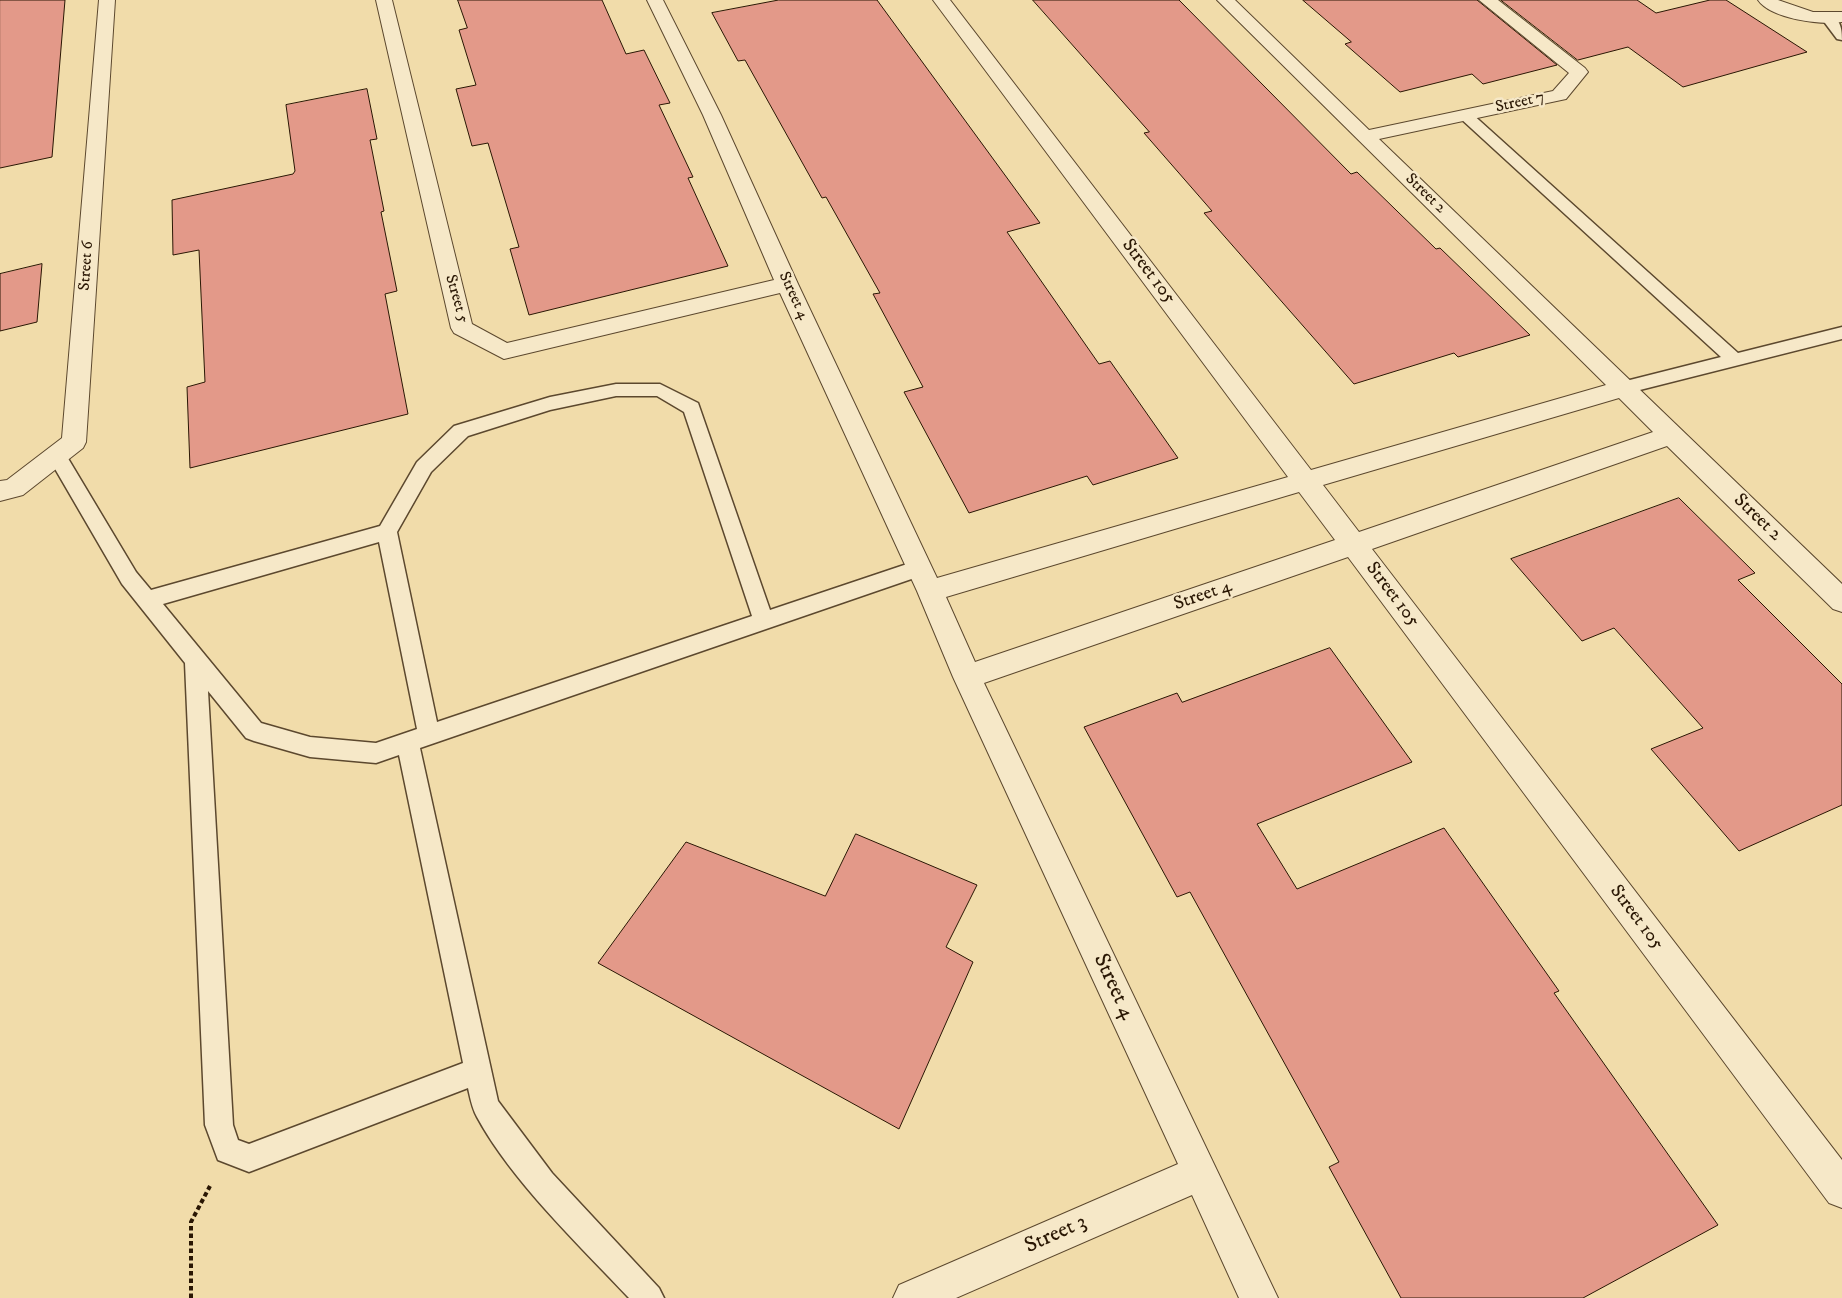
<!DOCTYPE html>
<html>
<head>
<meta charset="utf-8">
<style>
  body { margin:0 }
  canvas { display:block; background:#f1dcaa }
</style>
</head>
<body>
<canvas width="1842" height="1298"></canvas>
<script>
const c = document.querySelector('canvas').getContext('2d');
c.lineJoin = 'round';
function fillPath(path, color) { c.fillStyle = color; c.fill(path, 'evenodd'); }
function trace(path, color, width, dash) { c.strokeStyle = color; c.lineWidth = width; c.lineCap = dash ? 'butt' : 'round'; c.setLineDash(dash || []); c.stroke(path); }
function write(font, color, halo, rows, align = 'center') {
  c.font = font + ' "IM FELL DW Pica",serif'; c.lineWidth = 5; c.setLineDash([]); c.textBaseline = 'middle'; c.strokeStyle = halo; c.fillStyle = color; for (const [text, x, y, turn = 0] of rows) {
    c.save(); c.translate(x, y); c.rotate((+turn || 0) * Math.PI / 180); c.textAlign = isNaN(turn) ? turn : align; if (halo) c.strokeText(text, 0, 0); c.fillText(text, 0, 0); c.restore();
  }
}
const building = new Path2D(`
  M0,0H65L52,157L0,168Z
  M458,0H602L626,54L644,50L670,103L659,105L693,177L688,178L728,266L529,315L510,249L519,247L488,143L472,146L456,89L476,85L459,30L467,28Z
  M779,0H877L1040,223L1007,232L1099,364L1110,361L1178,458L1093,485L1087,476L969,513L904,392L923,387L873,294L880,293L826,197L822,198L745,60L738,61L712,13Z
  M1033,0H1179L1351,174L1357,172L1436,249L1440,248L1530,335L1458,357L1454,353L1354,384L1204,213L1212,211L1144,133L1149,132Z
  M1303,0H1477L1557,65L1483,84L1472,74L1400,92L1345,44L1351,42Z
  M1501,0H1637L1656,13L1710,0H1726L1807,52L1683,87L1628,47L1578,60Z
  M367,89L377,139L370,140L384,211L381,212L397,291L385,294L408,414L190,468L187,387L205,382L199,250L173,255L172,200L293,174L295,171L286,105Z
  M42,264L37,322L0,331V274Z
  M1679,498L1755,573L1738,580L1842,684V805L1739,851L1651,749L1703,728L1614,628L1582,641L1511,559Z
  M1330,648L1412,762L1257,824L1297,889L1444,828L1559,991L1554,993L1718,1225L1583,1298H1401L1329,1167L1339,1162L1190,892L1177,897L1084,727L1177,693L1182,702Z
  M856,834L977,885L946,947L973,962L899,1129L598,963L686,842L825,896Z`);
fillPath(building, '#e39989');
trace(building, '#2a1704', 1);
const lane = new Path2D(`
  M1829,15C1841,18 1842,30 1842,40L1837,39L1822,19Z
  M1465,111L1470,112L1738,353L1842,327V339L1624,394L1618,393L1615,388L1618,383L1721,357L1460,118L1458,115Z
  M616,384H660L698,403L770,610L919,560L926,562L929,568L926,574L420,748L498,1101L552,1173L659,1288L664,1298H629C579,1245 511,1180 477,1117C472,1108 470,1097 468,1088L249,1172L218,1160L205,1125L185,663L122,584L47,455L49,450L56,448L63,450L136,572L151,590L380,526L417,462L454,426L550,397ZM616,396H657L684,412L752,616L437,722L397,532L431,472L468,436L550,410ZM379,542L417,729L376,743L310,737L261,723L163,604ZM208,691L246,738L254,741L310,757L376,763L399,755L463,1063L249,1144L238,1140L233,1125Z`);
const street = new Path2D(`
  M99,0H115L86,442L83,448L23,495L0,501V481L7,480L62,438Z
  M376,0H392L472,324L507,343L774,280L703,115L647,0H663L721,115L798,284L937,578L1288,477L933,0H950L1311,470L1606,385L1217,0H1235L1369,130L1553,91L1569,73L1479,0H1498L1585,68L1588,72L1566,99L1379,139L1842,584V612L1833,609L1667,446L1372,549L1842,1160V1208L1829,1203L1348,557L984,683L1278,1298H1239L1192,1195L956,1298H893L899,1285L1178,1164L953,677L917,591L780,293L504,359L454,333L451,328ZM1619,398L1653,432L1359,532L1323,485ZM1299,492L1335,540L975,662L946,597Z
  M1758,0H1778L1813,12H1842V22C1820,25 1771,19 1758,0Z`);
trace(lane, '#5c482e', 3);
trace(street, '#5c482e', 2);
trace(new Path2D(`
  M191,1298V1222L210,1186`), '#2a1704', 4, [4.5, 3]);
fillPath(lane, '#f6e8c8');
fillPath(street, '#f6e8c8');
write('16px', '#2a1704', '#f6e8c8', [
  ["Street 7",1520,103,-12],
  ["Street 2",1425,194,44],
  ["Street 6",87,266,-86],
  ["Street 4",793,296,65],
  ["Street 5",456,299,74]
]);
write('19px', '#2a1704', '#f6e8c8', [
  ["Street 105",1148,272,53],
  ["Street 2",1757,518,44],
  ["Street 105",1392,595,53],
  ["Street 4",1203,596,-19],
  ["Street 105",1636,918,53]
]);
write('22px', '#2a1704', '#f6e8c8', [
  ["Street 4",1113,987,65],
  ["Street 3",1056,1235,-24]
]);
</script>
</body>
</html>
